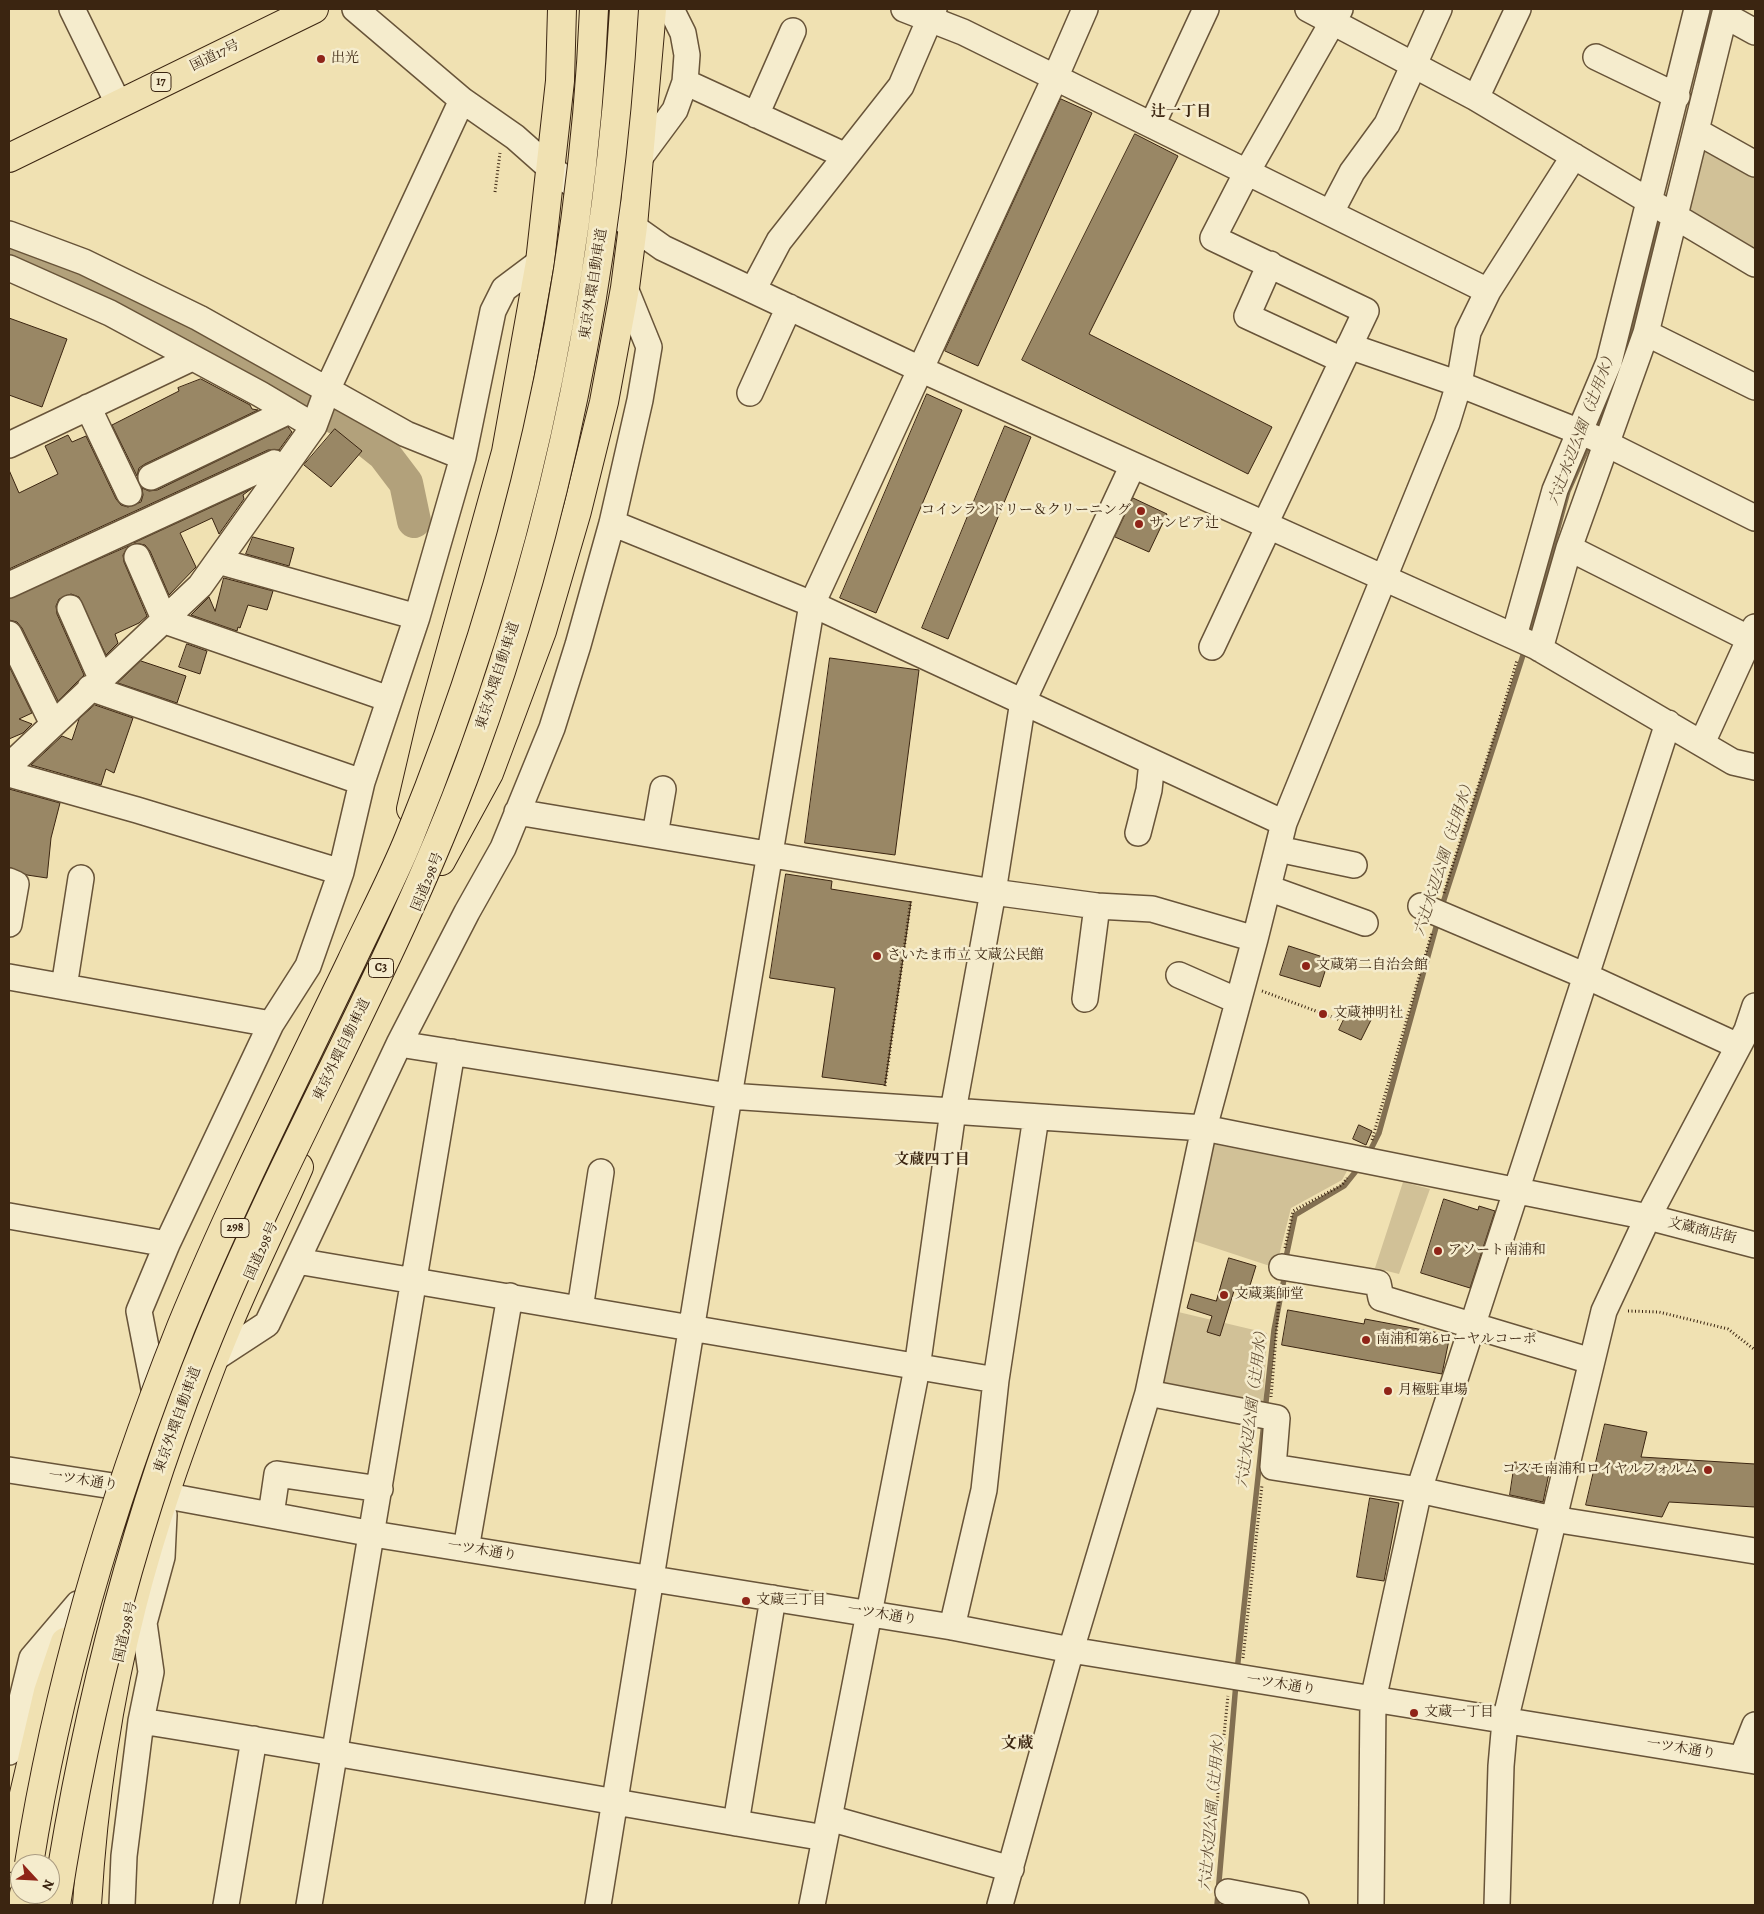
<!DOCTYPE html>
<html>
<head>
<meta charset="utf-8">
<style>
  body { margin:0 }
  #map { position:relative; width:1764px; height:1914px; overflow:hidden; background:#f0e1b2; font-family:Alegreya,serif }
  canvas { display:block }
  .frame { position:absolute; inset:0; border:10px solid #3b2511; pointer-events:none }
  .north { position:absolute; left:10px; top:1854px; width:50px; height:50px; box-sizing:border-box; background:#f5eccd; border:1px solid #ab9c82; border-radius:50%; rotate:115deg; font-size:14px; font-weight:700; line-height:20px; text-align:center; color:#3b2511 }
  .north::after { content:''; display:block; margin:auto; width:18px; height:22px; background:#8f2418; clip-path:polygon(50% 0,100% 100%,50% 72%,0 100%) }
</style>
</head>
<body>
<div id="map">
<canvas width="1764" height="1914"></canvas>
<div class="frame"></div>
<div class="north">N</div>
</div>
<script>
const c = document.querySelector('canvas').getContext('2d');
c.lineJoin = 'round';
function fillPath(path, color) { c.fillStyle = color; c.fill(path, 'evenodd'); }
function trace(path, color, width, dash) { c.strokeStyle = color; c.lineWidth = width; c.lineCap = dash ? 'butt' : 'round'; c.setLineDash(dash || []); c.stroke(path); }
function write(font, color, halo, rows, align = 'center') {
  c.font = font + ' Alegreya,"Noto Serif JP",serif'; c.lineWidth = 5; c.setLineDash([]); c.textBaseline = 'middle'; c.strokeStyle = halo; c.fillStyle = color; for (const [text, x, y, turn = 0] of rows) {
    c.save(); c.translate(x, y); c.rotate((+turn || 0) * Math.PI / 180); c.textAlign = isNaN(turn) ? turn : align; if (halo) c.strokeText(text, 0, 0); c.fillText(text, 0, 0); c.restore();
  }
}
fillPath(new Path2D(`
  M1701,144L1755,173V255L1685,211Z
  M1208,1143L1347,1171L1342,1180L1291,1208L1276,1268L1188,1239Z
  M1403,1182L1430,1189L1399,1274L1375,1268Z
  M1174,1311L1267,1333L1263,1415L1159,1389Z`), '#d1c197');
trace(new Path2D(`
  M1700,61L1711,9
  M1625,357L1662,216
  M1595,431L1614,387
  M1528,637L1568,491L1590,442
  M1441,909L1525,649
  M1368,1155L1379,1133L1438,920
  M1285,1262L1295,1215L1344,1186L1360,1166
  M1265,1411L1274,1330L1285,1274
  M1237,1671L1264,1422
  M1217,1905L1236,1683`), '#826f51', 5.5);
trace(new Path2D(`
  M9,255L191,334L344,422L384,454L406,483L414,521`), '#b2a17b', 34);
const building = new Path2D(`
  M1061,99L1092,113L978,366L945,351Z
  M1135,134L1178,156L1089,334L1272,427L1248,474L1022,360Z
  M9,318L67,339L42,407L9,395Z
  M201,379L250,405L252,409L258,410L145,464L139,468L137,476L112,425L179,391L178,388Z
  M927,394L962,410L876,613L840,598Z
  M1005,426L1031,437L948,639L922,628Z
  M288,427L292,432L279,450H268L9,569V470L19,493L58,474L45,446L68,435L72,442L86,436L116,499L121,505L128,507L141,502L143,495L142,488L149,491L157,490Z
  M335,429L362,451L331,487L304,465Z
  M251,489L243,495L244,499L219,534L212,518L180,533L196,567L169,595L150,551L145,545L134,543Z
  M1133,498L1167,514L1149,552L1115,537Z
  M253,537L294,548L289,566L246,554Z
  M129,546L123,555L124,562L147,616L139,623L115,634L118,643L106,655L79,597L71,594L59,599L56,606L57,614L84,675L58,701L22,628L17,622L9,620V599Z
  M224,578L273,591L267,610L248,605L240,628L238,627L237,631L191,615L209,597L215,611Z
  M187,644L207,651L200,674L179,667Z
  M830,658L919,670L895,855L805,843Z
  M141,661L186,676L177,703L118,683Z
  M9,666L32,713L19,719L32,724L23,733L9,739Z
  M95,705L133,718L114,773L106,769L101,785L31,765L62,736L72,740L79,719Z
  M9,789L60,803L51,838L47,878L27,875L9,867Z
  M786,874L832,881L831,889L911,902L885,1085L822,1077L835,988L770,978Z
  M1289,946L1329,959L1320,987L1280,975Z
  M1349,1009L1371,1020L1361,1040L1339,1030Z
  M1359,1125L1372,1131L1366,1145L1353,1139Z
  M1444,1199L1478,1210L1479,1206L1495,1211L1470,1288L1421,1273Z
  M1229,1258L1256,1266L1247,1295L1234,1291L1220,1336L1207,1332L1212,1316L1187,1308L1191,1294L1216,1301Z
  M1288,1310L1364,1324L1365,1319L1450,1335L1442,1374L1282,1345Z
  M1605,1424L1647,1432L1641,1457L1755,1464V1507L1669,1502L1662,1517L1586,1505Z
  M1515,1462L1550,1468L1543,1502L1510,1495Z
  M1370,1498L1399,1503L1384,1581L1357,1577Z`);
fillPath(building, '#998765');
trace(building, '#3b2511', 1);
const minor = new Path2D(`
  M72,9L118,103
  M355,9L462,100L515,137L550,168L663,248L920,369L1535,646L1733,762L1755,767
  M904,9L963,32L1488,291
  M1308,9L1476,98L1755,264
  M1726,16L1755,32
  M1596,57L1677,96
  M685,82L846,156
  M1476,98L1518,9
  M756,115L793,31
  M1152,125L1206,9
  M1696,131L1755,164
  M638,160L675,110L685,82L687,55L683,33L671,9
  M1331,212L1352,172L1387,124L1439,9
  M9,234L84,262L199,318L406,434L463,457
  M1270,264L1247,316L1342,360
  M9,268L110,313L260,394L314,426
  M753,290L779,241L901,86L934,9
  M1646,333L1755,387
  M1349,346L1459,384L1595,438L1755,518
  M750,393L789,307
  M88,407L129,493
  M9,445L192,358
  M151,477L289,411
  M612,523L812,604L1284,823
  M1265,524L1366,311L1213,238L1248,170L1340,9
  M1569,548L1750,639
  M137,557L165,621L389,699
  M218,561L417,617
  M9,585L274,463L282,470
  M70,608L101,678
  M9,634L53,724
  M1514,636L1555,490L1609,362L1697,9
  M1212,647L1269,526
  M1540,649L1569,548L1646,333L1726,9
  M90,688L362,782
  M1702,743L1755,627
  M9,766L200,586L314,426L328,388L462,100
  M9,774L137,810L341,872
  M517,812L993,892L1097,906L1152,909L1255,939
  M1138,833L1149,790L1152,762
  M655,835L663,789
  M1278,849L1354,865
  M9,881L16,884L9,924
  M1268,888L1365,923
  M1421,906L1586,976L1738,1046
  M1179,975L1238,1001
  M9,977L271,1024
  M64,987L81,878
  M1085,999L1097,906
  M399,1044L729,1096L1204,1128L1648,1217L1755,1245
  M9,1216L167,1244
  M297,1261L996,1380L1036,1117
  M1282,1267L1378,1283L1381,1298L1591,1361
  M580,1309L601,1172
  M215,1358L267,1324L399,1044L467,912L503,848L552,728L578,645L612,523L640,400L649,347L625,288
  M1148,1393L1277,1418L1273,1467L1419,1490L1553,1519L1755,1551
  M156,1399L139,1311L167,1244L271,1024L308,966L341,872L362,782L417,617L463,457L493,311L504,289L540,262
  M9,1470L119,1487L373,1534L952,1627L1071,1650L1755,1761
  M271,1515L277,1474L380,1489
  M466,1549L510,1296
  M952,1627L984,1490L996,1380
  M141,1721C369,1757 597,1800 825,1838
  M9,1752L32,1658L78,1604
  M1742,1758L1755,1725
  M829,1818L1011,1869
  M736,1823L773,1598
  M1228,1892L1296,1905
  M122,1905L124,1856L141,1721L151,1672L144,1623L162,1557L164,1515
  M226,1905L254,1739
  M309,1905L452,1052
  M598,1905L729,1096L812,604L1055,78L1085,9
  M812,1905L917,1368L953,1111L993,892L1023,701L1133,465
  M1000,1905L1071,1650L1148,1393L1204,1128L1255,939L1284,823L1447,423L1459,384L1468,332L1488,291L1574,156
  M1371,1905L1373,1700L1419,1490L1668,723
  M1497,1905L1501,1766L1505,1721L1604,1311L1648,1217L1747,1030L1755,1006`);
const highway = new Path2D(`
  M9,158L314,9
  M411,809L433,715L506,452L540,262L560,81L562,9
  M441,861L489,773L542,631L577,511L604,402L625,288L633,226L652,9
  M9,1858L48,1692L65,1642
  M22,1905L24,1894
  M87,1905C93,1805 107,1704 132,1606C153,1522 183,1440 214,1359C239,1294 271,1231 299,1167`);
trace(minor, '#685439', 28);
trace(highway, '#3b2511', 30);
trace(new Path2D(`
  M495,192L500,153
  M1444,893C1468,815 1495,738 1517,660
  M1262,991L1340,1020
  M885,1086L911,899
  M1372,1140L1432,932
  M1285,1248L1293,1211L1342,1185L1347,1178
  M1628,1311L1659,1312L1728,1329L1755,1350
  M1271,1397L1280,1289
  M1243,1658L1262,1485
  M1209,1881L1228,1696`), '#3b2511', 3, [1, 2.5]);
trace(minor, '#f5eccd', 25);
trace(highway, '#f0e1b2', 28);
const highwayBridge = new Path2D(`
  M29,1864C58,1680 112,1500 181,1327C232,1203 293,1083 351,962C370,921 392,880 409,838C516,576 582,292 594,9
  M56,1905C86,1710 134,1518 209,1336C289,1141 397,959 470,761C559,519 609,266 624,9`);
trace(highwayBridge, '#3b2511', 30, []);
trace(highwayBridge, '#f0e1b2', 28);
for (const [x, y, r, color] of [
  [321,59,5,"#8f2418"],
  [1141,511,5,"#8f2418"],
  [1139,524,5,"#8f2418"],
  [877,956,5,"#8f2418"],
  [1306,966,5,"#8f2418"],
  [1323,1014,5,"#8f2418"],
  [1438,1251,5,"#8f2418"],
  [1224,1295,5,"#8f2418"],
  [1366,1340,5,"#8f2418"],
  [1388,1391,5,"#8f2418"],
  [1708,1470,5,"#8f2418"],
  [746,1601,5,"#8f2418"],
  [1414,1713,5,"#8f2418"]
]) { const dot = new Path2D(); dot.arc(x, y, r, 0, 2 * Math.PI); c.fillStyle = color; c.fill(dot); trace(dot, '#f5eccd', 2); }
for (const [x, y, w] of [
  [161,82,20],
  [381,968,25],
  [235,1228,28]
]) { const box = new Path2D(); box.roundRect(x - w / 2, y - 9.5, w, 19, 4); c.fillStyle = '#f5eccd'; c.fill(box); trace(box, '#3b2511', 1); }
write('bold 12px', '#3b2511', null, [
  ["17",161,82],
  ["C3",381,968],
  ["298",235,1228]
]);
write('14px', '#3b2511', '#f5eccd', [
  ["国道17号",215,56,-26],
  ["東京外環自動車道",594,284,-81],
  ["東京外環自動車道",498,676,-72],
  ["国道298号",428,882,-68],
  ["東京外環自動車道",342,1050,-64],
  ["文蔵商店街",1702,1231,14],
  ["国道298号",262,1251,-66],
  ["東京外環自動車道",178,1420,-70],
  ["一ツ木通り",83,1481,9],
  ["一ツ木通り",482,1551,9],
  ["一ツ木通り",882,1615,9],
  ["国道298号",126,1632,-77],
  ["一ツ木通り",1281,1685,9],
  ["一ツ木通り",1681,1749,9]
]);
write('14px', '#3b2511', '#f5eccd', [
  ["出光",331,59],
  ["コインランドリー＆クリーニング",1131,511,"right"],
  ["サンピア辻",1149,524],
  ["さいたま市立 文蔵公民館",887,956],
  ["文蔵第二自治会館",1316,966],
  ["文蔵神明社",1333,1014],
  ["アソート南浦和",1448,1251],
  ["文蔵薬師堂",1234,1295],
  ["南浦和第6ローヤルコーポ",1376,1340],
  ["月極駐車場",1398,1391],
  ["コスモ南浦和ロイヤルフォルム",1698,1470,"right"],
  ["文蔵三丁目",756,1601],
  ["文蔵一丁目",1424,1713]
], 'left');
write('bold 15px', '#3b2511', '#f5eccd', [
  ["辻一丁目",1181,112],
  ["文蔵四丁目",932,1160]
]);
write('italic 15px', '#5f4a31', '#f5eccd', [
  ["六辻水辺公園（辻用水）",1583,428,-69],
  ["六辻水辺公園（辻用水）",1445,857,-72],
  ["六辻水辺公園（辻用水）",1253,1406,-83],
  ["六辻水辺公園（辻用水）",1213,1809,-85]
]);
write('bold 16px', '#3b2511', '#f5eccd', [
  ["文蔵",1017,1744]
]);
</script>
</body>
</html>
